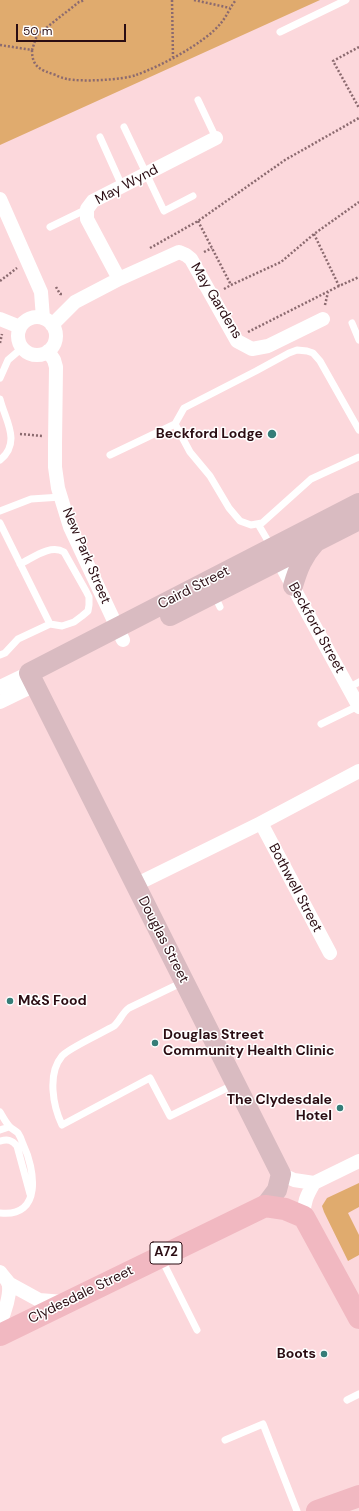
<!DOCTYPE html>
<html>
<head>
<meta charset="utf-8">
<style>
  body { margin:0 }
  #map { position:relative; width:359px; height:1511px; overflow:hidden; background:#fcd8dc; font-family:"DM Sans",sans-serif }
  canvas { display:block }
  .scale { position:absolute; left:16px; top:24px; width:110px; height:18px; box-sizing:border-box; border:2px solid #2b0d13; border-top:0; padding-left:5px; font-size:12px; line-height:14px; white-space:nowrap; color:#2b0d13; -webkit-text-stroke:3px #fff; paint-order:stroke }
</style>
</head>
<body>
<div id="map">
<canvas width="359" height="1511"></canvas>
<div class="scale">50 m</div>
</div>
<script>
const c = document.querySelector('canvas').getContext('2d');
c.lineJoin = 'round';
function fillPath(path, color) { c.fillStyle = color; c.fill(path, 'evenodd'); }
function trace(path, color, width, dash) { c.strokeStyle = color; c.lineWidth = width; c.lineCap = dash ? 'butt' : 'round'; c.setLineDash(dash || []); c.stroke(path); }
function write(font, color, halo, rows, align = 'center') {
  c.font = font + ' "DM Sans",sans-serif'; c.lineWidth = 3; c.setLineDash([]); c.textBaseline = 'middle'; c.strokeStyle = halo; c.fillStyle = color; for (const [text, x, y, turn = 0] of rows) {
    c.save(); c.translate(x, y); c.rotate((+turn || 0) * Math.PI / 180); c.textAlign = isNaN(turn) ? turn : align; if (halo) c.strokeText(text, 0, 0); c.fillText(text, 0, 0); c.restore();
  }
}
fillPath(new Path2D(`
  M0,0H320L0,145Z
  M359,1183V1207L348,1213L359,1235V1255L348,1261L324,1212L322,1206L327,1198Z`), '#e0ab6e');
trace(new Path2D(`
  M172,0L173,57
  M194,0L230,8
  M0,45L32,50L37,35L79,2L85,0
  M359,47L333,61L359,108
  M32,50C32,67 40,70 56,75C59,77 63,78 67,79C81,82 123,80 136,75C161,66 205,43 221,23C227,16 230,7 236,0
  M198,221L231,285
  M314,234L339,286L359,277
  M150,248L198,221L285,160L359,118
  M204,252L212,248
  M0,281L17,268
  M56,287L60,294H63
  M224,289L231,285L281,262L314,234L359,202
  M325,305L328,292
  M248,332L339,286
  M0,343L2,334
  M20,434L43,436`), '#8b6a6f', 2.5, [2, 2]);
trace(new Path2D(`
  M280,32L346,0
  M198,100L216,138
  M124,127L164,211L193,196
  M100,137L122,186
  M50,227L87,209
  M352,323L359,340
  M0,378L8,360L22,348
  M0,399C5,420 22,442 0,460
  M359,430L320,361L313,353L307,351L297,350L289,353L256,371L184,408L175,424L190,452L210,476L229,508L240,521L251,525L262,523L311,479L359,457
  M110,455L175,424
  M0,511L31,499L61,497
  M0,523L50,624
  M258,524L271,546
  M214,594L220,607
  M0,655L5,653L18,639L50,624L62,626L74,622L82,616L88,611L89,605V597L86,591L64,552C50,544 33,558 20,564
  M348,688L359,682
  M321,724L358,706
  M183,982L129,1008C122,1013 120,1021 114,1026C104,1032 67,1049 62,1056C47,1074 53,1106 62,1125L150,1078L170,1116L235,1084
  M0,1112C3,1117 6,1123 10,1127C12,1129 16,1131 18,1133C20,1136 22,1141 23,1144C35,1169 43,1218 0,1213
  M0,1130L9,1127
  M0,1141C8,1139 12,1140 17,1146L30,1194
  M161,1258L197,1330
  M347,1400L359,1394
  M225,1440L263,1424L297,1511`), '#fff', 7);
trace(new Path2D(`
  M0,199L41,292L43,318
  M119,279L87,219V209L93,201L216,138
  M18 336a19 19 0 1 1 38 0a19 19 0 1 1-38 0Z
  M0,319L20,327
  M52,325L75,302L119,279L179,252L186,255L191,259L237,341L252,349L268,346L323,319
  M48,351L54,360L56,367L55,444V467L58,488L70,527L123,640
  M275,554L359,707
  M0,687L29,673
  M0,702L35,685
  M261,823L330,953
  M135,885L261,823L359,771
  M281,1174L294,1180L314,1183L359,1161
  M304,1217C303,1203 307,1195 314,1183
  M0,1272C2,1275 6,1279 8,1282C12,1292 4,1314 0,1323
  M8,1283L39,1300L64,1302`), '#fff', 14);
trace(new Path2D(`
  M293,586C298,569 303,556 315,543
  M170,616L359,520
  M265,1206L277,1190L281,1174L29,673L359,503`), '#d9bbc1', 20);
trace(new Path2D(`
  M0,1335L265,1206L285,1209L304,1217L359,1318
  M317,1511L359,1496`), '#f1b8c1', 22);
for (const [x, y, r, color] of [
  [272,434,5,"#357d78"],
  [10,1001,4,"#357d78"],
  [155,1043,4,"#357d78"],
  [340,1108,4,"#357d78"],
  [324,1354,4,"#357d78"]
]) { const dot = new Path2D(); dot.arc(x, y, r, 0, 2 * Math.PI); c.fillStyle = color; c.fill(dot); trace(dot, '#fff', 1.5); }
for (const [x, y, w] of [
  [166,1253,32]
]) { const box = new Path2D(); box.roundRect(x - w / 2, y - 11, w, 22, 3); c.fillStyle = '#fff'; c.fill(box); trace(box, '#2b0d13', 1); }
write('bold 13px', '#2b0d13', null, [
  ["A72",166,1253]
]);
write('14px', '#2b0d13', '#fff', [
  ["May Wynd",127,185,-28],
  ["May Gardens",216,301,59],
  ["New Park Street",86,556,67],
  ["Caird Street",194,588,-27],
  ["Beckford Street",316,628,61],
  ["Bothwell Street",295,888,62],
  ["Douglas Street",163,940,63],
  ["Clydesdale Street",81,1295,-26]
]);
write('bold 14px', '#2b0d13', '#fff', [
  ["Beckford Lodge",263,434],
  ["M&S Food",18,1001,"left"],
  ["Douglas Street",163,1035,"left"],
  ["Community Health Clinic",163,1051,"left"],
  ["The Clydesdale",332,1100],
  ["Hotel",332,1116],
  ["Boots",316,1354]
], 'right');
</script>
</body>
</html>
